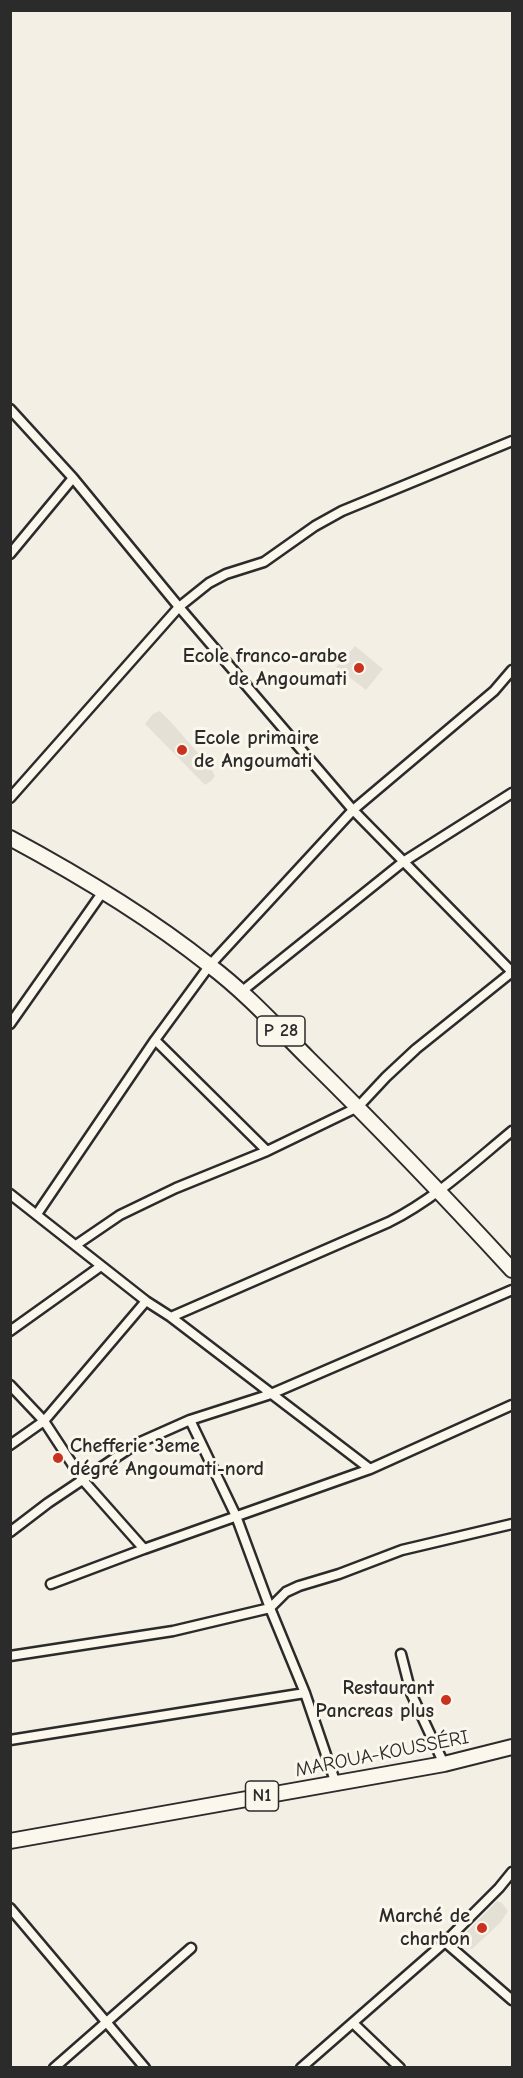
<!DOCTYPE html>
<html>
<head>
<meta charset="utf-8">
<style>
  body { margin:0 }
  #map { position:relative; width:523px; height:2078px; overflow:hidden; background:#f3efe4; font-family:"Comic Neue",sans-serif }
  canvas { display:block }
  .frame { position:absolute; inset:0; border:12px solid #2b2b2b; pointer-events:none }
</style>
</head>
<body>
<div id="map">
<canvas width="523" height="2078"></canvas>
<div class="frame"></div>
</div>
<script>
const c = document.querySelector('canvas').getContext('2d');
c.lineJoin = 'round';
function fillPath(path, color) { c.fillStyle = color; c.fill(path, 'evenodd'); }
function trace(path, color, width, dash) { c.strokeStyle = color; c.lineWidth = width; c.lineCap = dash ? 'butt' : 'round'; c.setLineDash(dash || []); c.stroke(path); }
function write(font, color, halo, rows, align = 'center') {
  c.font = font + ' "Comic Neue",sans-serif'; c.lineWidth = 6; c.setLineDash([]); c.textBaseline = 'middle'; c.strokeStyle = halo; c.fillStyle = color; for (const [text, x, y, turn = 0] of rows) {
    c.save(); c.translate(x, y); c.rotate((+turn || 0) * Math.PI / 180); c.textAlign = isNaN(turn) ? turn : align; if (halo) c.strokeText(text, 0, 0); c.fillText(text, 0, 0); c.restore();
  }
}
fillPath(new Path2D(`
  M355,646L383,669L366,690L336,667Z
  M160,711L170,721L211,768L215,776L211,781L205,785L145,724L153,714Z
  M497,1901L502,1903L508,1911L501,1922L472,1949L464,1947L462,1942L465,1934Z`), '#e4e0d6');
const minor = new Path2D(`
  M10,409L73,478
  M10,554L73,478L179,607L353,810L512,972
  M10,798L179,607L209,583L226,574L264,562L315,526L342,511L512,441
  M241,992L403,862L512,793
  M10,1024L102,893
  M155,1040L267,1151
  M10,1194L146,1301L171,1317L370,1469
  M37,1214L155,1040L210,965L353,810L494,691L512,670
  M76,1245L120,1215L176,1188L267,1151L358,1107L386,1077L416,1049L512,972
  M171,1317L389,1222C436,1198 472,1164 512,1131
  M10,1331L101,1266
  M10,1385L44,1421L82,1479L144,1549L370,1469L512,1405
  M190,1420L236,1516L270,1608L305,1693L336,1784
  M10,1445L44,1421L146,1301
  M10,1532L48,1503L136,1444L190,1420L271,1394L512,1290
  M51,1584L144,1549
  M401,1654L411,1693L444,1764
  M10,1656L173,1631L270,1608L286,1592L299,1586L339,1574L402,1550L512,1524
  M10,1740L305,1693
  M10,1908L145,2068
  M445,1942L512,2000
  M353,2023L400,2068
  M54,2068L191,1948
  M301,2068L445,1942L499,1888L512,1872`);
const primary = new Path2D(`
  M10,838C77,874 150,918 209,965C245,992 276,1026 308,1058C378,1127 446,1198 512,1270`);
const trunk = new Path2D(`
  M10,1841L444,1764L512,1747`);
trace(minor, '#2b2b2b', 13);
trace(primary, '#2b2b2b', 18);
trace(trunk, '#2b2b2b', 18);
trace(minor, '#fbf7ec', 8);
trace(primary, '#fbf7ec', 14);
trace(trunk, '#fbf7ec', 14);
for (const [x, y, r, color] of [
  [359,668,6,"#c8321e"],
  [182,750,6,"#c8321e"],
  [58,1458,6,"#c8321e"],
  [446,1700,6,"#c8321e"],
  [482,1928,6,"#c8321e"]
]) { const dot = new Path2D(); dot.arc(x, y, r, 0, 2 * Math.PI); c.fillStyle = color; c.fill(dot); trace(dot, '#fbf7ec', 2); }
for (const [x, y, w] of [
  [281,1031,48],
  [262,1796,33]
]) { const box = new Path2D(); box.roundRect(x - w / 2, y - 15, w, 30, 4.5); c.fillStyle = '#fbf7ec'; c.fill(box); trace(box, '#2b2b2b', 1.5); }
write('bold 18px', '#2b2b2b', null, [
  ["P 28",281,1031],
  ["N1",262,1796]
]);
write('bold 20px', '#2b2b2b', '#fbf7ec', [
  ["Ecole franco-arabe",347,656],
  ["de Angoumati",347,679],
  ["Ecole primaire",194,738,"left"],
  ["de Angoumati",194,761,"left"],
  ["Chefferie 3eme",70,1446,"left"],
  ["dégré Angoumati-nord",70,1469,"left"],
  ["Restaurant",434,1688],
  ["Pancreas plus",434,1711],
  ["Marché de",470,1916],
  ["charbon",470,1939]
], 'right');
write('20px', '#2b2b2b', '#fbf7ec', [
  ["MAROUA-KOUSSÉRI",382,1754,-11]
]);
</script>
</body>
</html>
